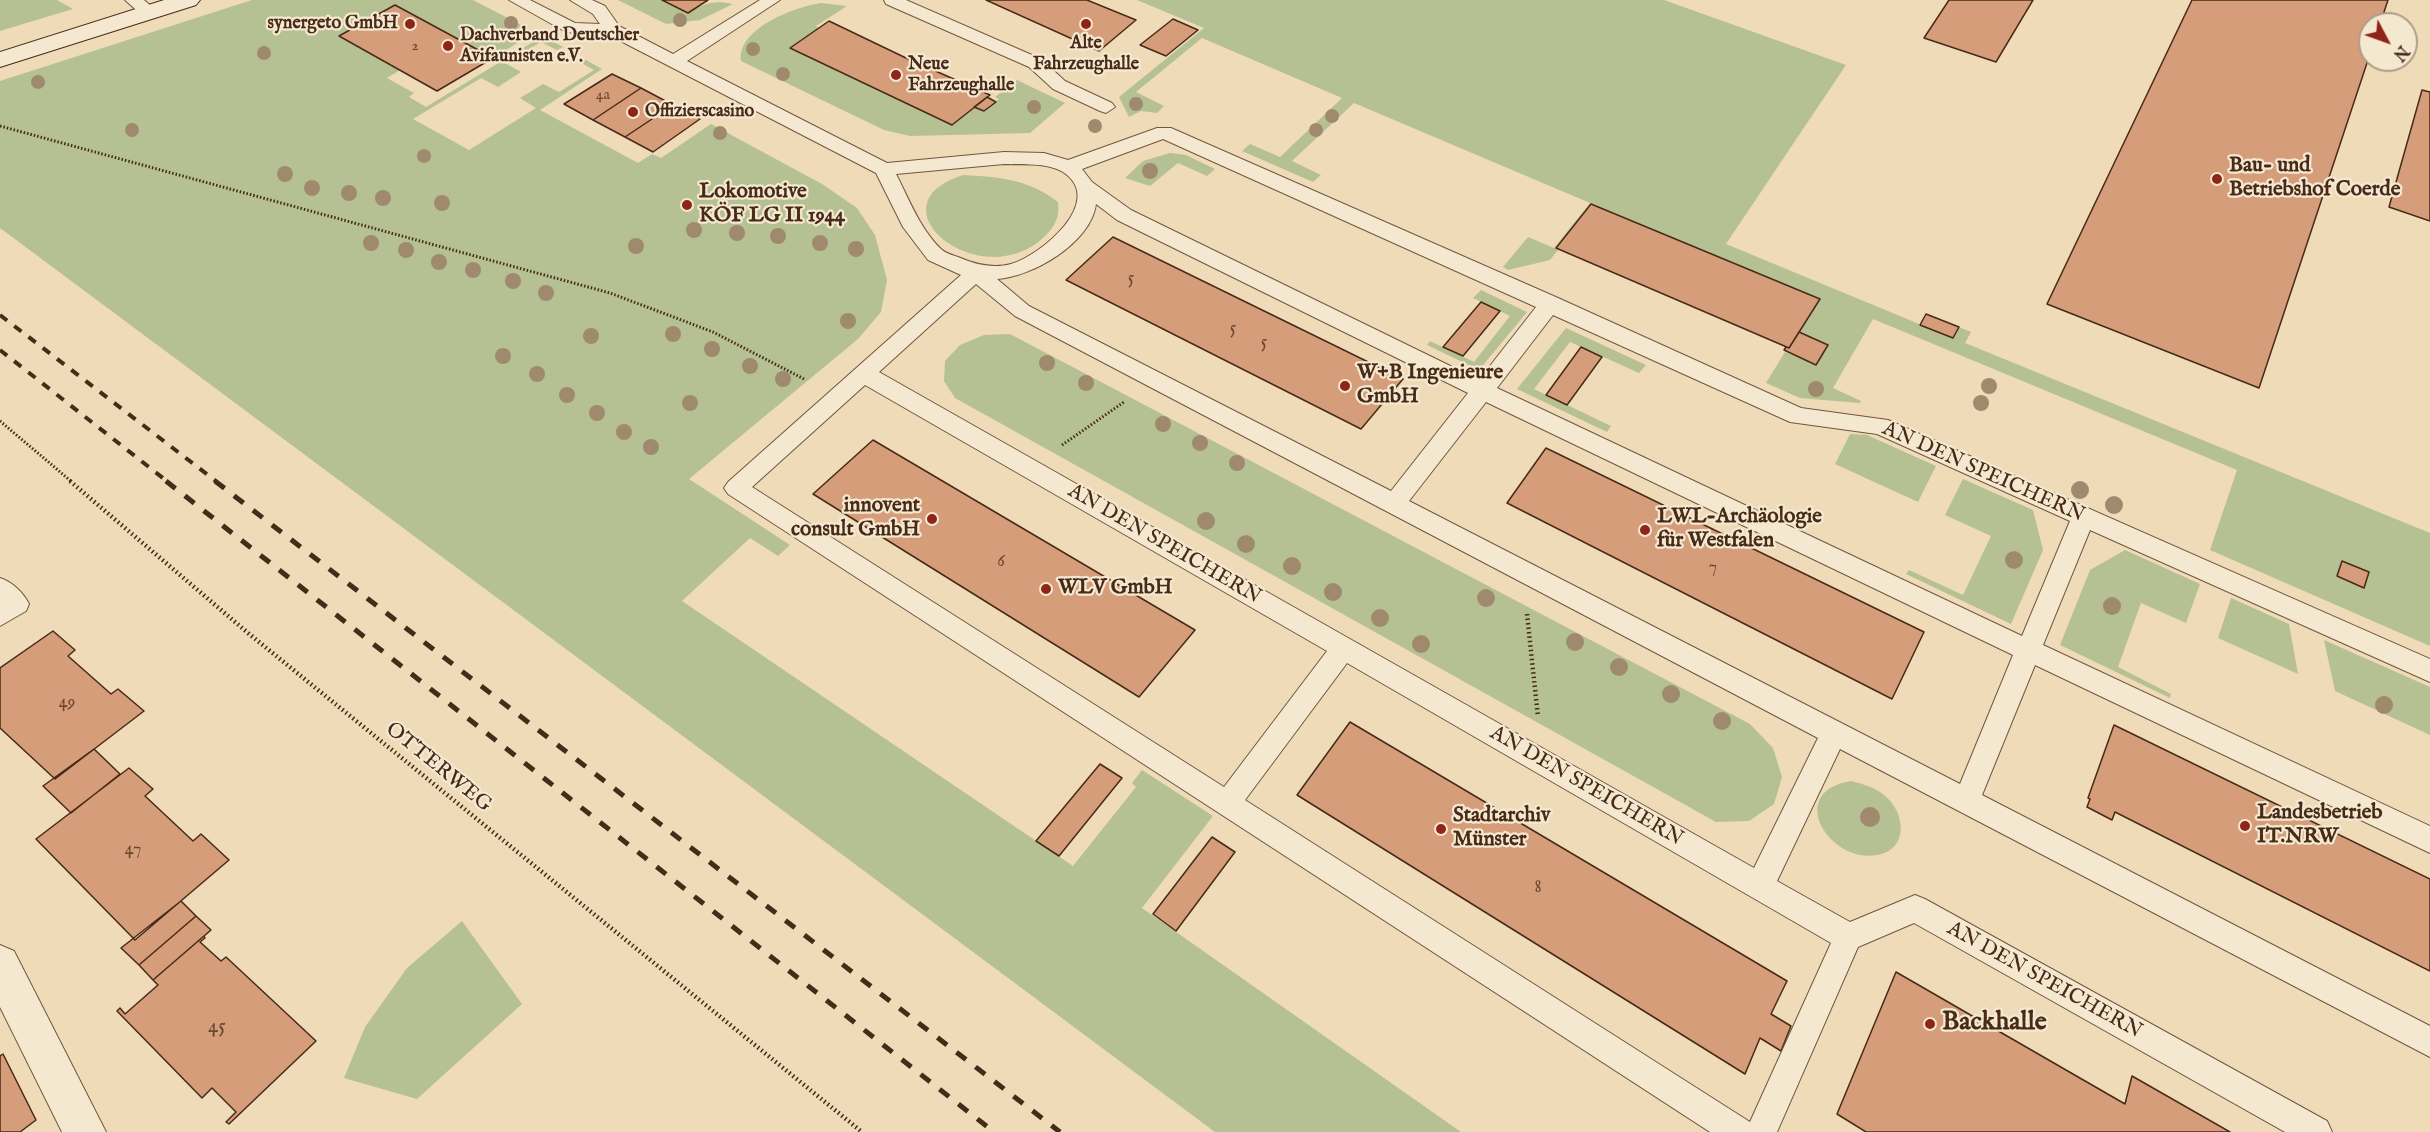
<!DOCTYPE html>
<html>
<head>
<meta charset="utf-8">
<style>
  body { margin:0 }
  #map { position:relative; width:2430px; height:1132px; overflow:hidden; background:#efdbb8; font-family:"IM FELL English",serif }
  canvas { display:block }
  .north { position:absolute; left:2358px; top:12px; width:60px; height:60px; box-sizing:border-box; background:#f5e8d1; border:2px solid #af9c87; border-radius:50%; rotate:131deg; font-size:16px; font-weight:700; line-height:24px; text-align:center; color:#472a17 }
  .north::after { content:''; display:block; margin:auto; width:21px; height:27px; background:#8f2418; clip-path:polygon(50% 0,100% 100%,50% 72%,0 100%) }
</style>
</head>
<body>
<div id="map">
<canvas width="2430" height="1132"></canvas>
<div class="north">N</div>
</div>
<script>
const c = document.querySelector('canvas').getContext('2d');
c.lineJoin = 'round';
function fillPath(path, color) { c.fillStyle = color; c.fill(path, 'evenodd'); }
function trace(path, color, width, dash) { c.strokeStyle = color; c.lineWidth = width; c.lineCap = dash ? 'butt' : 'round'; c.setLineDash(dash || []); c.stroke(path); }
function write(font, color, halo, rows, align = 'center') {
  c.font = font + ' "IM FELL English",serif'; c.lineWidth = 4.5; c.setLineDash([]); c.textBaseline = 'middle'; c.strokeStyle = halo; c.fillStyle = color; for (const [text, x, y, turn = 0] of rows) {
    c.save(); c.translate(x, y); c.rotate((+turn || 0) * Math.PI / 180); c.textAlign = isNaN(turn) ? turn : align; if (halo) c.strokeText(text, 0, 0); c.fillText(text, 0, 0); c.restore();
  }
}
fillPath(new Path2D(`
  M0,0H57L73,9L0,31Z
  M252,0H473L535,32L493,58L395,5L339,36L400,70L387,78L414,93L409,97L426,107L543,36L563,47L557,50L541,42L505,63L521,72L498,87L481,78L413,119L469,150L536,108L520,98L543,84L559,92L594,70L580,62L584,59L602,69L540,110L638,163L652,154L661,158L711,124L822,184L857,208L875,235L887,280L881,312L858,339L689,479L790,545L778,556L750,538L682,601L1073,866L1136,787L1132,783L1142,770L1213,816L1142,908L1461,1132H1215L0,228V81Z
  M618,0H662L688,13C704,3 715,0 733,4L700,20L666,24Z
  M1137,0H1664L1846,65L1726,244L1953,338L1959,327L1971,332L1965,343L2430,533V646L2210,550L2237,470L1873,319L1833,388L1861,401L1860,403L1800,398L1766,383L1785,352L1817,364L1828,345L1799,332L1819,300L1591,204L1555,248L1558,250L1550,260L1508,270L1503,267L1528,237L1554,248L1590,203L1354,103L1292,161L1321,175L1313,182L1242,151L1250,144L1280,157L1342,98L1202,38L1136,92L1164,106L1157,113L1141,111L1129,117L1119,97L1204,28Z
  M821,3L847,6L816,26L819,28L791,48L984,111L999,99L995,97L1017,80L1065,103L1030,133L910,136L884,130L741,61C737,28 795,7 821,3Z
  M1170,153L1186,155L1215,169L1207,176L1178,163L1150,186L1125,178L1143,161Z
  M963,175C1000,177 1028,179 1058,202C1060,217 1055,227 1043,238C979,296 868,205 963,175Z
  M1481,290L1527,312L1479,370L1427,345L1430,341L1474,362L1510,316L1473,298Z
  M1566,328L1646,365L1639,373L1570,342L1534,389L1611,426L1607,432L1517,389Z
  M1010,334L1750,724L1773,748L1782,777L1774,804L1749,821L1716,822L955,398L944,381L945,361L960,345L984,335Z
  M1850,434L1867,435L1936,466L1918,502L1835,464Z
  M1963,479L2033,510L2043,550L2011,624L1906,574L1909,570L1963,595L1991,536L1945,515Z
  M2125,550L2200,584L2186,623L2141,603L2118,667L2171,694L2170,698L2060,645L2090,570Z
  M2231,598L2289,624L2298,674L2218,638Z
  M2324,640L2430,687V735L2335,691Z
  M1851,781C1863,784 1874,787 1884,795C1906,812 1909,850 1877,855C1830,864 1784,792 1851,781Z
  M462,921L522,1004L417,1099L344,1078L365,1027L407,968Z`), '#b5c192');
const building = new Path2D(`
  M662,0H708L688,13Z
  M986,0H1087L1136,20L1099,51Z
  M1949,0H2033L1996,62L1924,38Z
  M2192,0H2388L2380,24H2370V54L2259,388L2047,304Z
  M395,5L493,58L437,91L339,36Z
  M1173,19L1198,30L1166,56L1140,45Z
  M829,21L906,58L990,95L952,125L790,48Z
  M612,74L641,88L593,120L564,104Z
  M641,88L673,105L625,137L593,120Z
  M2422,90L2430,92V221L2389,207Z
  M987,97L996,102L984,111L974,107Z
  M673,105L700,119L653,152L625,137Z
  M1591,204L1820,299L1789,348L1556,248Z
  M1113,237L1403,379L1361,429L1066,280Z
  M1481,302L1500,311L1463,356L1443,347Z
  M1926,314L1959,327L1953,338L1920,325Z
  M1799,332L1828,345L1816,365L1784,350L1786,347L1789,348Z
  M1581,347L1602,357L1567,405L1546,395Z
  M873,440L1195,630L1139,697L813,494Z
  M1546,448L1924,632L1892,699L1507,503Z
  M2342,561L2369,572L2364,588L2337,576Z
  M53,631L75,650L68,656L111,694L118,689L144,711L55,779L0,728V668Z
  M1350,722L1787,981L1771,1014L1791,1026L1781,1051L1760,1038L1745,1074L1297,795Z
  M2114,725L2430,879V971L2115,812L2112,820L2087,807L2090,799L2088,798Z
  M94,749L120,774L71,813L43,786Z
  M1100,764L1122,778L1059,856L1036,841Z
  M129,768L153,789L145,796L193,841L201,834L229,860L135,940L36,839Z
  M1212,837L1235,852L1176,931L1153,914Z
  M181,901L196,916L139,965L121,948Z
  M196,916L211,930L153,980L139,965Z
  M204,936L205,938L200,942L221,961L226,957L316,1041L229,1124L226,1122L236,1112L212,1088L202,1098L117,1011L120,1008L125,1014L158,985L153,980Z
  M1896,972L2125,1104L2132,1076L2230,1132H1866L1837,1114Z
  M3,1054L36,1120L20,1132H0V1056Z`);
fillPath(building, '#d69d7b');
trace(building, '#472a17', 1.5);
const lane = new Path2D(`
  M125,0H144L158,12L149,17L143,16Z
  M509,0H530L575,23L600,24L593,14L570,0H592L605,6L619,26L673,54L760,0H780L687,61L887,163L1004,152L1044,153L1068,160L1157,128H1171L1558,298L1801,408L1888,420L2430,659V682L2090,530L2043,645L2430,826V853L2035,665L1982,795L2430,1026V1057L1840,749L1777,881L1850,922L1915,895L1925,899L2327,1121L2332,1132H2285L1914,923L1858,947L1777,1132H1710L728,494L724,488L728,482L961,275L928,260L903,227L876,173L609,35L566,32ZM1163,139L1536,307L1479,380L1131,210L1092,182L1082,169ZM1004,164C1023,165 1046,162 1063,172C1107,201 1040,256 1011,264C992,269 974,264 958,257C952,255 945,253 941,249C920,229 909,199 896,174ZM1096,204L1117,220L1468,393L1391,491L1029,306L997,279C1032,277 1091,243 1096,204ZM976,284L1015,316L1818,738L1754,868L879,372ZM1553,315L1790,422L1877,434L2070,521L2022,636L1497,388ZM865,385L1327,651L1224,787L752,487ZM1486,402L2013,655L1960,784L1409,501ZM1347,663L1831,943L1750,1122L1245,800Z
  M884,0H906L1041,59L1065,81L1112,103L1115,107L1106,113L1100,111L1053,89L1029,67L886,4Z
  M0,578C12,582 23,592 29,604L26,611L0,626Z`);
const street = new Path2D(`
  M0,945L14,951L106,1132H62L0,1007Z`);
const secondary = new Path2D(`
  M164,0H200L196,5L0,67V52Z`);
trace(lane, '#71563f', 2);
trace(street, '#71563f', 2);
trace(secondary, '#472a17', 2);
trace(new Path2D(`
  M0,126L610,293L713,332L804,379
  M0,421L72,482
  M1062,445L1124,402`), '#472a17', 3, [1.5, 2]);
trace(new Path2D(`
  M70,481L248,633L862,1132
  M1527,614L1538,717`), '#472a17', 4.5, [1.5, 3]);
fillPath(lane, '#f5e8d1');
fillPath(street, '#f5e8d1');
fillPath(secondary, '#f5e8d1');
trace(new Path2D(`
  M0,315L217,482
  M0,350L168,482`), '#472a17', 4, [9, 9]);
trace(new Path2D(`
  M166,481L994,1132
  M215,481L1060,1132`), '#472a17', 5, [12, 12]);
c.fillStyle = '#9f8a6d';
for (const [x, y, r] of [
  [680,20,7],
  [511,23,7],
  [753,49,7],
  [264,53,7],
  [783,74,7],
  [38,82,7],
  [1136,104,7],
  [1034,107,7],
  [1332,116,7],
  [1095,126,7],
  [132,130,7],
  [1316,130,7],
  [720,133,7],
  [424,156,7],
  [1150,171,8],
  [285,174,8],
  [312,188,8],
  [349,193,8],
  [383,198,8],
  [442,203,8],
  [694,230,8],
  [737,233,8],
  [778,236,8],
  [371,243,8],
  [820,243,8],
  [636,246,8],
  [856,249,8],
  [406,250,8],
  [439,262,8],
  [473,270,8],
  [513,281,8],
  [546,293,8],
  [848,321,8],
  [673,334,8],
  [591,336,8],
  [712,349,8],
  [503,356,8],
  [1047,363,8],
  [750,366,8],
  [537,374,8],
  [783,379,8],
  [1086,383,8],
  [1989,386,8],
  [1816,389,8],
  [567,395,8],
  [690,403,8],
  [1981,403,8],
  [597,413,8],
  [1163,424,8],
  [624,432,8],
  [1200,443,8],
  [651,447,8],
  [1237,463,8],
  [2080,490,9],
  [2114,505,9],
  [1206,521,9],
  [1246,544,9],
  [2014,560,9],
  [1292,566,9],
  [1333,592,9],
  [1486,598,9],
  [2112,606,9],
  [1380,618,9],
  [1575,642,9],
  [1421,644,9],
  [1619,667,9],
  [1671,694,9],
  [2384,705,9],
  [1722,721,9],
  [1870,817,10]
]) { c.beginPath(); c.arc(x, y, r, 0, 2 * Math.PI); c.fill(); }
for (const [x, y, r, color] of [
  [410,24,6,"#8f2418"],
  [1086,24,6,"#8f2418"],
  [448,46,6,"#8f2418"],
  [896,75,6,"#8f2418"],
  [633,112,6,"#8f2418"],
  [2217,179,6,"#8f2418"],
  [687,205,6,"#8f2418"],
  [1345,386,6,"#8f2418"],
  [932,519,6,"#8f2418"],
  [1645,530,6,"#8f2418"],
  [1046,589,6,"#8f2418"],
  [2245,826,6,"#8f2418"],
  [1441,829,6,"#8f2418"],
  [1930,1024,6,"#8f2418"]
]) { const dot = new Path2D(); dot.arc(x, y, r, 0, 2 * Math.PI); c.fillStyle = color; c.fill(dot); trace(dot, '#f5e8d1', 2); }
write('15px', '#6b4730', null, [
  ["2",415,47],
  ["4a",603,96]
]);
write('bold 18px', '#472a17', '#f5e8d1', [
  ["synergeto GmbH",398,24,"right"],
  ["Dachverband Deutscher",460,36],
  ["Avifaunisten e.V.",460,57],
  ["Alte",1086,44,"center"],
  ["Fahrzeughalle",1086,65,"center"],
  ["Neue",908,65],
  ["Fahrzeughalle",908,86],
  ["Offizierscasino",645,112]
], 'left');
write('18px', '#6b4730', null, [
  ["5",1131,279],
  ["5",1233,329],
  ["5",1264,343],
  ["6",1001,562],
  ["7",1713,568],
  ["49",67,703],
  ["47",133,850],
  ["8",1538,888]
]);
write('bold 21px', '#472a17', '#f5e8d1', [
  ["Bau- und",2229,167],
  ["Betriebshof Coerde",2229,191],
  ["Lokomotive",699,193],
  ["KÖF LG II 1944",699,217],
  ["W+B Ingenieure",1357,374],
  ["GmbH",1357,398],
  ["innovent",920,507,"right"],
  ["consult GmbH",920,531,"right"],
  ["LWL-Archäologie",1657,518],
  ["für Westfalen",1657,542],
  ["WLV GmbH",1058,589],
  ["Landesbetrieb",2257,814],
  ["IT.NRW",2257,838],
  ["Stadtarchiv",1453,817],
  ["Münster",1453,841]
], 'left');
write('21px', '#472a17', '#f5e8d1', [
  ["AN DEN SPEICHERN",1983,473,24],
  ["AN DEN SPEICHERN",1164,545,30],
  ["OTTERWEG",438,768,39],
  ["AN DEN SPEICHERN",1586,787,30],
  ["AN DEN SPEICHERN",2044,981,29]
]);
write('21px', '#6b4730', null, [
  ["45",217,1028]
]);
write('bold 26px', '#472a17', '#f5e8d1', [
  ["Backhalle",1942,1024]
], 'left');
</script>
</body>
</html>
